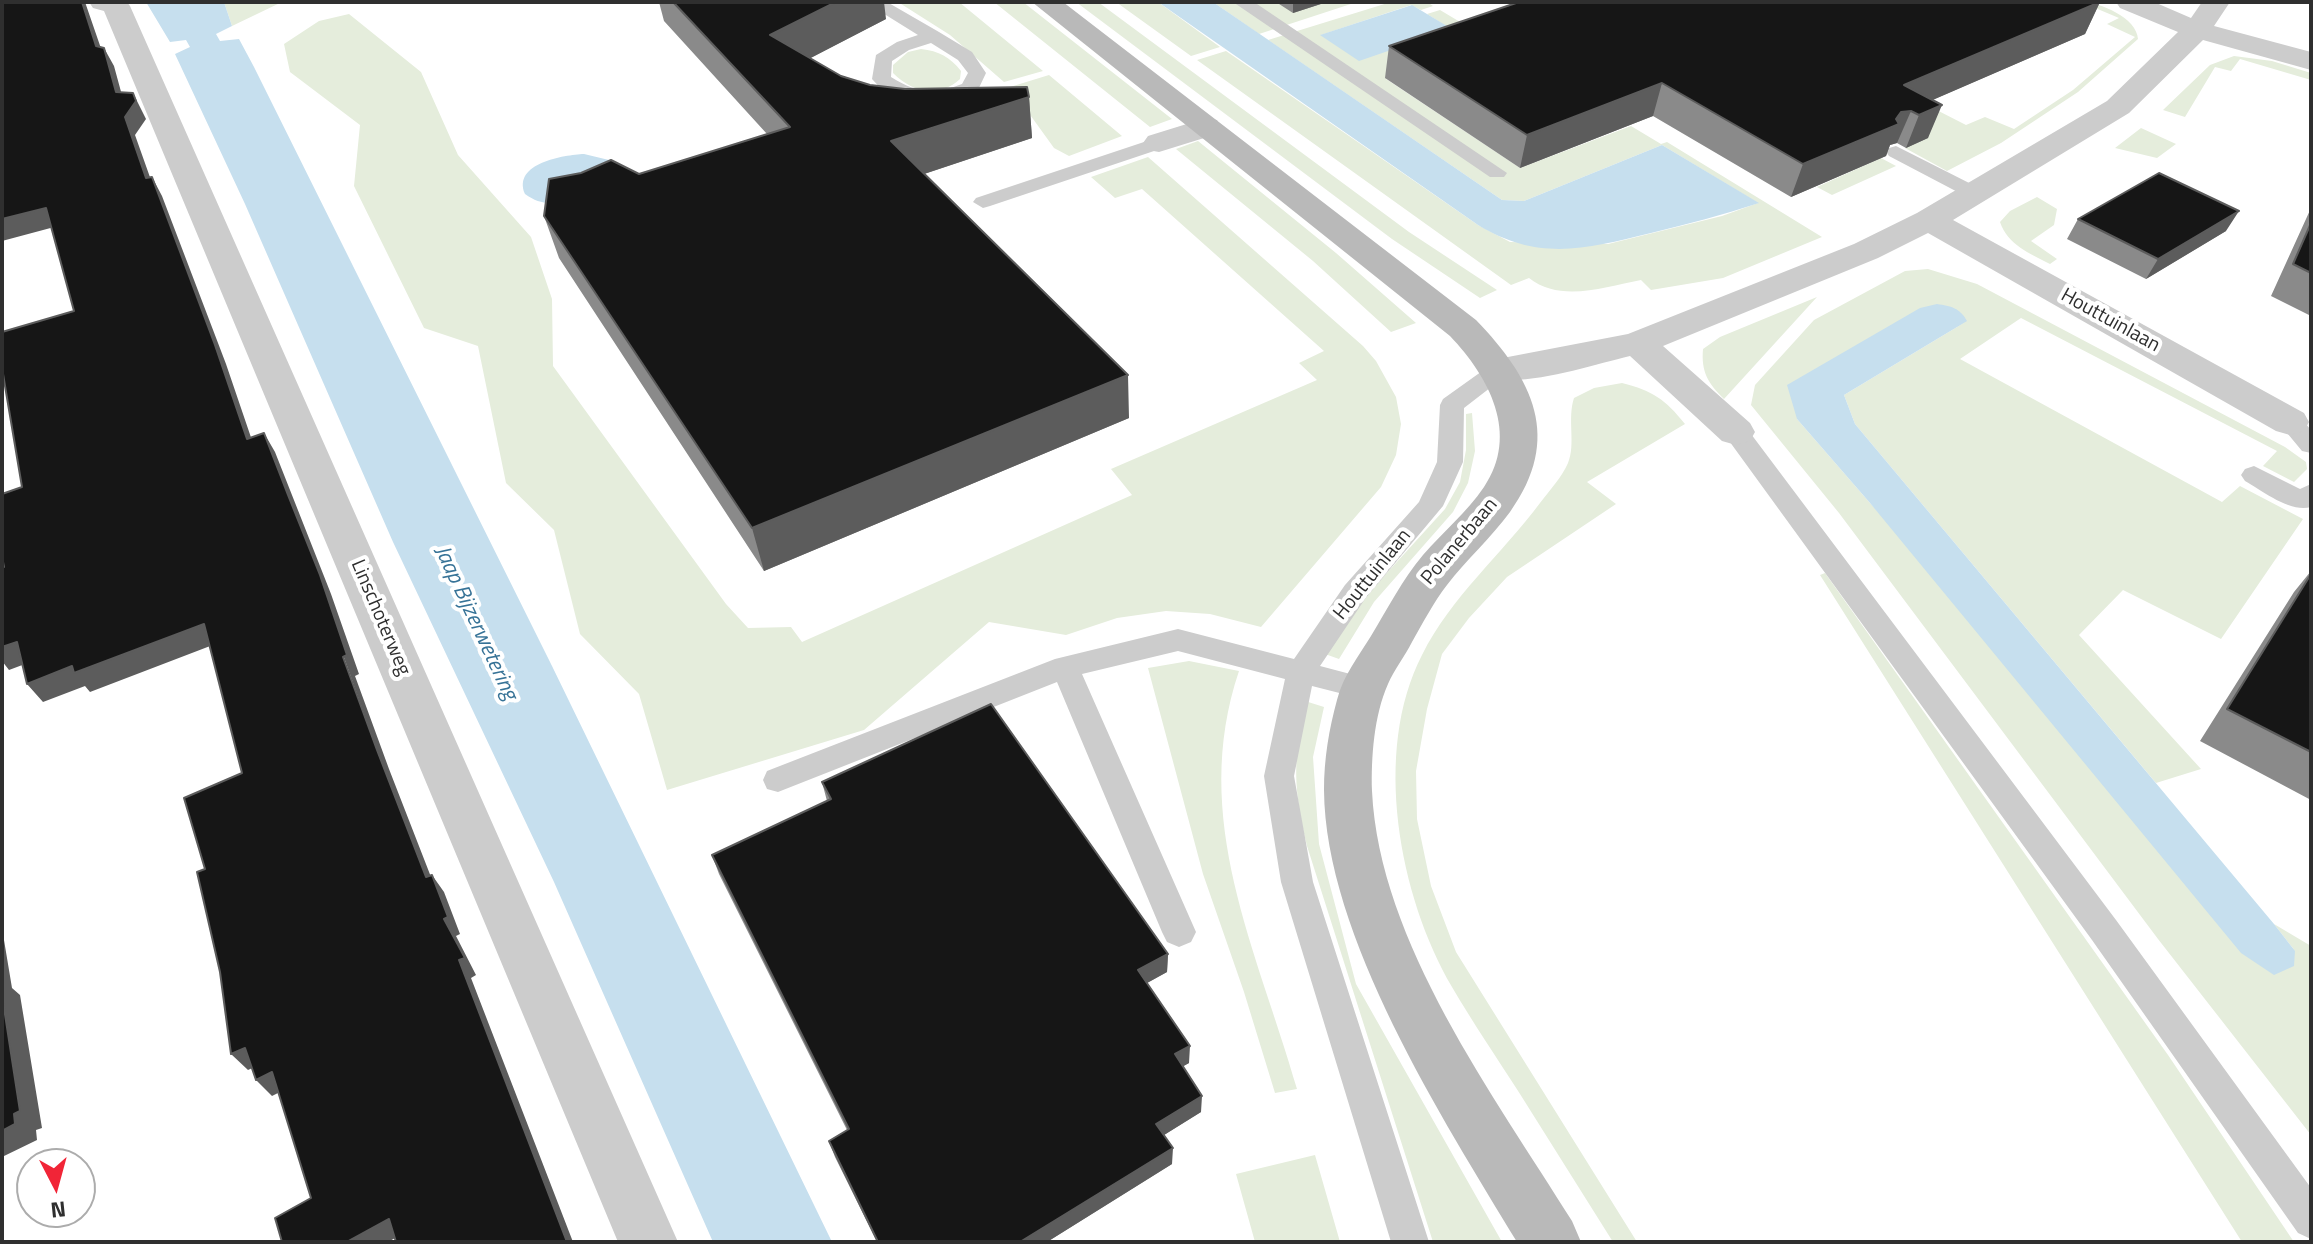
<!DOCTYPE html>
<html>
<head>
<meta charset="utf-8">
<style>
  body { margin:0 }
  #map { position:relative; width:2313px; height:1244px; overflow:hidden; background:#fff; font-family:"Titillium Web",sans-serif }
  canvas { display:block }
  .frame { position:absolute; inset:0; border:4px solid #2f2f2f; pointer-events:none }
  .north { position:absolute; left:16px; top:1148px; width:80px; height:80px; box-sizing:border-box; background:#fff; border:2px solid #acacac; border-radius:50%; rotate:174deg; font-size:22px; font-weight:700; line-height:32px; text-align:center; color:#2f2f2f }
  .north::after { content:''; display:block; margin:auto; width:28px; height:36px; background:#f12537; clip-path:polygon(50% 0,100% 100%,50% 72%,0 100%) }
</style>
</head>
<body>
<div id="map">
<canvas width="2313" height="1244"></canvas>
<div class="frame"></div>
<div class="north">N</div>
</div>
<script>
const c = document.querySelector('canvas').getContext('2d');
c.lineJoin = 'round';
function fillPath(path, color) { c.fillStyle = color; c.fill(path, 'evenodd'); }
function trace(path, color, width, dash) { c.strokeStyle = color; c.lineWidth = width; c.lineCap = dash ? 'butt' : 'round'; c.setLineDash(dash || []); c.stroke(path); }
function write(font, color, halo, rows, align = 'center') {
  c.font = font + ' "Titillium Web",sans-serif'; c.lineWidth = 8; c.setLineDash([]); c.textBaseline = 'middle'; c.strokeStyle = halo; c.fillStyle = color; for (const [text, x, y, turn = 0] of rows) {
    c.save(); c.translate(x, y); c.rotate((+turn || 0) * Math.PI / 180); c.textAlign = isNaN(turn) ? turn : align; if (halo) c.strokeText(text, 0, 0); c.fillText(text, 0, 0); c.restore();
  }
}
fillPath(new Path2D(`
  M224,2H282L232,26Z
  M898,2H959L1043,71L1004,82L950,35Z
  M994,2H1023L1172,119L1150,127Z
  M1076,2H1098L1409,232L1497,290L1480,298L1392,239Z
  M1116,2H1158L1220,47L1191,56Z
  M1213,2H1357L1259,34Z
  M1391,2H1427L1433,6L1421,10L1411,5L1321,35L1451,29L1427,14L1440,10L1512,53L1386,79L1520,168L1631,126L1661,144L1667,142L1822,237L1723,278L1651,290L1641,280C1604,287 1561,303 1529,278L1511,285L1197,60L1226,51L1478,225L1510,242L1608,244L1722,216L1758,203L1662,145L1524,201L1502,200L1268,40Z
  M1725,2L1966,125L1985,117L2014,129L2073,90L2135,37L2107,24L2119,18L2081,2C2100,2 2137,18 2138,39L2078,92L2001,143L1947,171L1905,148L1928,137Z
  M349,14L421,72L458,155L531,237L552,299L553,366L726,604L748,628L791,627L802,642L1132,495L1111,469L1317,380L1299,363L1324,351L1142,189L1115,198L1091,177L1148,157L1363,346L1376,361L1396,397L1401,424L1396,455L1381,487L1261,627L1210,614L1166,611L1117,618L1066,635L989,622L864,730L667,790L639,694L580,634L554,530L506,483L478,346L424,328L354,186L360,125L290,72L284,44L319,21Z
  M921,49C939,51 950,57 961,71L960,79C938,99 912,92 893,73V65L908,52Z
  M2234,56L2272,61L2311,73V80L2240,59L2231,71L2215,67L2185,117L2163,110L2210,65Z
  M1049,75L1122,136L1069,156L1054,148L1010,87Z
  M2141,128L2176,144L2157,158L2115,148Z
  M1198,141L1336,253L1416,323L1391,332L1313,261L1176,149Z
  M1881,158L1896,166L1832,195L1817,187Z
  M2037,197L2057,209L2054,225L2031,241L2057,259L2050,264C2029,253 2008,245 2000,222L2010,211Z
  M1928,269L1977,284L2285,447L2306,462L2307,469L2294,482L2263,466L2277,451L2021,318L1960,359L2222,502L2240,486L2303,519L2221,639L2123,590L2079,635L2201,769L2156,783L1855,424L1844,395L1967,321L1797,419L1870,503L2295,951L2274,924L2311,946V1135L2158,939L1839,513L1751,405L1755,385L1814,320L1905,271Z
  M1817,297L1724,399C1708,383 1701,372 1703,349L1720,337Z
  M1622,383C1653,391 1665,399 1685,424L1587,482L1616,504L1507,577L1469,618L1442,654L1427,709L1416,771L1417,819L1431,886L1456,952L1637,1242H1613C1582,1193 1551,1143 1520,1094C1497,1058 1473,1023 1452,987C1399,896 1372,752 1422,655C1451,597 1502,554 1540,503C1549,491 1562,477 1568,463C1576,444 1567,419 1574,398L1594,388Z
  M1472,413L1475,451L1468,483L1453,512L1374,602L1339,659L1325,654L1365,597L1445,509L1460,482L1466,450V414Z
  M1825,573L2168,1055L2294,1242H2242L1820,575Z
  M1189,661L1239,671C1189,819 1257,949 1297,1089L1275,1093L1244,992L1203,874L1148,668Z
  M1305,701L1324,707L1313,757L1319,844L1356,984L1502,1242H1433L1307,846C1293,787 1293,761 1305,701Z
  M1315,1155L1340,1242H1255L1236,1174Z`), '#e5eddc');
fillPath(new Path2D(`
  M146,2H224L232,26L216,34L220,41L239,39L254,67L552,666L832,1242H713L554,882L393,542L245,204L175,54L190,47L186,40L170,42Z
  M1158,2H1213L1502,200L1524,201L1662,145L1759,203C1723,215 1687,224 1651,233C1586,249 1539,262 1478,225Z
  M1412,5L1452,29L1359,61L1320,35Z
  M584,154L609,160L616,166C587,186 559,219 525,194C512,163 564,155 584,154Z
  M1937,304C1951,306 1960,308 1967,321L1844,395L1855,424L2274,924L2295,951L2294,966L2274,975L2241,953L1870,503L1797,419L1787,385L1920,308Z`), '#c6dfee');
fillPath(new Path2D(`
  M865,2H887L939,32L972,52L986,73L977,92C942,105 899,111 872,79L876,55L897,42L918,35ZM931,43L958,60L968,73L962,84C934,95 916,93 891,77L892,61L909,50Z
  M1233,2H1254L1507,173L1504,177H1490Z
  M1159,137L1166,139L1169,143L1166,147L990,206L983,208L973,202L976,198Z
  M1896,146L1983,190L1986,194L1983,198H1969L1889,156L1886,152L1889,148Z
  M1500,362L1508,364L1512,369L1508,374L1464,408L1463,462L1443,506L1365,599L1320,666L1373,680L1378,688L1373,696L1363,699L1312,686L1294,776L1313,882L1429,1242H1391L1281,882L1264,776L1285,679L1178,651L1082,674L1196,932L1191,942L1179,947L1167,942L1162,932L1057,682L778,792L767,789L763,780L767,771L1055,659L1178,629L1294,659L1345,585L1419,502L1437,462L1440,405L1443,399L1492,364Z
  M2290,414L2299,416L2311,430V453L2302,451L2278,422L2281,416Z
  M1736,424L1745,426L2116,920L2311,1188V1239L2298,1233L2092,940L1727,438L1724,432L1727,426Z
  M2254,466L2300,489L2311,484V507C2290,513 2263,491 2245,481L2241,475L2245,469Z`), '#ccc');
fillPath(new Path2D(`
  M89,2H127L130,6L678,1242H618L104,11L93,8Z
  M2116,2H2154L2191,18L2202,2H2230L2214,26L2311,52V70L2203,40L2129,113L1953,220L2304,413L2309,422L2304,431L2290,435L2276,431L1928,233L1878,258L1663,346L1750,423L1755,432L1750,441L1736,445L1722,441L1630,356C1591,365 1526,388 1487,377L1481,369L1487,361L1628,334L1854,244L1917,213L2107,101L2178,32L2120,8Z
  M1206,118L1217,120L1221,127L1217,134L1159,152L1148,150L1143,143L1148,136Z`), '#ccc');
fillPath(new Path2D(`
  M1032,2H1063L1476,320C1533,379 1563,438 1510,512C1491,538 1466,560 1447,585C1433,603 1423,623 1412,642C1405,656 1394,670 1388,684C1374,715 1371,758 1372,791C1379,942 1495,1097 1572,1221L1581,1242H1517C1443,1119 1325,936 1324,790C1324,759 1329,729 1337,700C1343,676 1358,657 1371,636C1388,608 1402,580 1423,555C1443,532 1467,512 1484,487C1520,434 1489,377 1450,336Z`), '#b9b9b9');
fillPath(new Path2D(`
  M659,2H712L886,19L810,58L841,76L870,85L905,89L1029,97L1032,138L924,174L1129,418L764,571L559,258L544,216L639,174L767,134L664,21Z
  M1276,2H1327L1293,13Z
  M2100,2L2085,34L1932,100L1928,138L1906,148L1897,143L1890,145L1886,156L1791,197L1653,116L1520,168L1385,78L1389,46Z
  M2311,208V316L2271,296Z
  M2078,219L2226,231L2146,279L2067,239Z
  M2311,571V800L2200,741L2294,592Z
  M822,782L1168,954L1167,972L1147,983L1189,1063L1183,1066L1201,1112L1164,1135L1172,1164L1047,1242H877L835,1157L829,1141L847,1130L719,874L712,855L827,801Z`), '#8a8a8a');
fillPath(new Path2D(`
  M82,2H85L106,63L96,46Z
  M836,2H884L886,19L778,75L770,35Z
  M1293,2H1327L1293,13Z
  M2100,2L2085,34L1905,112L1911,111L1897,143L1890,145L1886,156L1791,197L1803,164L1896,119L1904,85Z
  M104,48L114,66L126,110L116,92Z
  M1662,83L1653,116L1520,168L1527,135Z
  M133,93L146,119L135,135L157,197L146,178L125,117Z
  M1029,97L1032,138L897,183L891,141Z
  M1942,105L1928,138L1906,148L1919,115Z
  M152,177L162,196L226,364L258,458L247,439Z
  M46,208L58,226L2,241V219Z
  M2239,211L2226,231L2146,279L2158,259Z
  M1128,375L1129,418L764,571L752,528Z
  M264,433L275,452L331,594L359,674L355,676L389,769L438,895L426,877L377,750Z
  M204,624L218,643L90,692L85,686L43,702L27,684L72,666Z
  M17,642L33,661L9,670L2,661V647Z
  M432,875L444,892L460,934L456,936L476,975L471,978L573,1242H567L459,960L444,919Z
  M2,928L12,988L20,995L42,1128L36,1130L37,1140L2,1157Z
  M1168,954L1167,972L1138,988V970Z
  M1190,1046L1189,1063L1175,1071V1054Z
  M245,1048L261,1064L248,1070L231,1054Z
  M272,1072L288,1088L272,1096L256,1080Z
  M1202,1096L1201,1112L1156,1140V1124Z
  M1173,1148L1172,1164L1047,1242H1020Z
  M389,1219L404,1233L388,1242H347Z`), '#5c5c5c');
const building = new Path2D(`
  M2,2H82L96,46L104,48L116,92L133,93L136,101L125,117L146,178L152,177L215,345L247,439L264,433L288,495L320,575L347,655L343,657L377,750L426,877L432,875L448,917L444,919L465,958L459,960L567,1242H396L389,1219L347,1242H282L275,1218L311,1198L272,1072L256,1080L245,1048L231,1054L220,972L197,872L205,869L184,798L242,773L204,624L74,673L72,666L27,684L17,642L2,647V567H4L2,557V494L22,487L2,368V332L74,311L46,208L2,219Z
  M673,2H836L770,35L841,76L870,85L905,89L1027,87L1029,97L891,141L1128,375L752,528L544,216L549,179L581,173L611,160L639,174L790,127Z
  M1519,2H2100L1904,85L1942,105L1919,115L1911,111L1901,112L1896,119L1899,124L1803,164L1662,83L1527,135L1389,46Z
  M2159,173L2239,211L2158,259L2078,219Z
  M2311,223V273L2293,264Z
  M2311,574V752L2227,709Z
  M991,704L1168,954L1138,970L1190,1046L1175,1054L1202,1096L1156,1124L1173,1148L1020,1242H878L829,1141L849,1129L712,855L831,799L822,782Z
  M2,995L20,1111L14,1114L15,1124L2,1131Z`);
fillPath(building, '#161616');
trace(building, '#5c5c5c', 2);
write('20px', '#2f2f2f', '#fff', [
  ["Houttuinlaan",2110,321,29],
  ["Polanerbaan",1460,542,-50],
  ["Houttuinlaan",1373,575,-51],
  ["Linschoterweg",380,618,67]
]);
write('italic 22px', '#377397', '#fff', [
  ["Jaap Bijzerwetering",475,623,65]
]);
</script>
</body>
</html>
